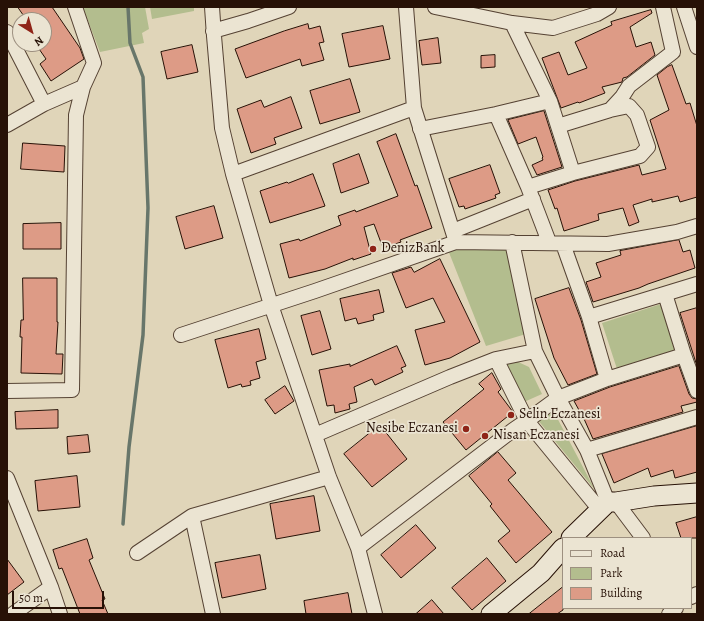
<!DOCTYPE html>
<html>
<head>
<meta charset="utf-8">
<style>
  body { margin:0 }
  #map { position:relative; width:704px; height:621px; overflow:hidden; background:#e0d5b9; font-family:Alegreya,serif }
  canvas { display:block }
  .frame { position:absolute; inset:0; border:8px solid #271106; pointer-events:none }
  .legend { position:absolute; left:562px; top:537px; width:130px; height:72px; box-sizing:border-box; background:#ebe4d2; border:1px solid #9d9080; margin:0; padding:5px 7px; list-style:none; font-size:12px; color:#271106 }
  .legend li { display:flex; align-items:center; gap:8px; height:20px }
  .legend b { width:20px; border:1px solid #9d9080 }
  .north { position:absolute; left:12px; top:12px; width:40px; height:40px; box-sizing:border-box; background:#ebe4d2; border:1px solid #9d9080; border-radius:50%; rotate:143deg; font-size:11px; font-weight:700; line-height:16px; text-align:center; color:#271106 }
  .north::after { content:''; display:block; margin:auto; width:14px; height:18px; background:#8f2418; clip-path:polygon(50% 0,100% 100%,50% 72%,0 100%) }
  .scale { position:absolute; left:12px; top:591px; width:92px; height:18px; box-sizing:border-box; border:2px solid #271106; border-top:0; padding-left:5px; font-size:12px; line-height:14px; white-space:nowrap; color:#271106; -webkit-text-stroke:3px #ebe4d2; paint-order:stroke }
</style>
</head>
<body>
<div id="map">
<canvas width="704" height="621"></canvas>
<div class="frame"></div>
<ul class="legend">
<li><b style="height:5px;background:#ebe4d2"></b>Road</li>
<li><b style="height:11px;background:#b3bd8e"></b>Park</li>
<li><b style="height:11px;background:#dd9b86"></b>Building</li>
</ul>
<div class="north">N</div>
<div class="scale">50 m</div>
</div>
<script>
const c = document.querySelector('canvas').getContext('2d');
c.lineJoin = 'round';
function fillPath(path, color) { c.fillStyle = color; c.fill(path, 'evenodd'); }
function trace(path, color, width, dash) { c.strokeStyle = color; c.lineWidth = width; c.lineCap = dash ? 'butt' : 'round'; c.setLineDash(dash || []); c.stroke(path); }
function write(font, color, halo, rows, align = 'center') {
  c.font = font + ' Alegreya,serif'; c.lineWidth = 3.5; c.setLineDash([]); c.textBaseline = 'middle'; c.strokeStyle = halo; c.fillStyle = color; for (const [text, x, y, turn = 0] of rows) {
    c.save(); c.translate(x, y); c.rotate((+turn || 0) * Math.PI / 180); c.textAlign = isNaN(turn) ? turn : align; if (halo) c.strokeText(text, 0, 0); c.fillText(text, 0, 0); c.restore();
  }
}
fillPath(new Path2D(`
  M85,7H145L149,29L142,33L144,43L100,52L83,8Z
  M150,7H194V11L152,19Z
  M508,249L526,334L486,346L448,250Z
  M661,304L676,354L618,372L602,323Z
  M516,361L529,367L542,394L524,402L505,363Z
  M554,412L595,490L537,419Z`), '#b3bd8e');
trace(new Path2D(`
  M123,524L129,447L143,335L148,208L143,77L130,43L128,7`), '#68766a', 3.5);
const building = new Path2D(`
  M18,7H52L80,48L84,59L51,81L40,64L46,59L37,46L40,44H44V20H27Z
  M651,10L652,13L630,27L636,47L651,42L655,55L627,77L623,78L622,82L602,87L605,93L579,103L578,102L561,108L542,58L559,52L568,75L587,68L575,42L612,25L611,22Z
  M308,24L309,29L320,26L324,42L319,43L324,60L302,66L300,59L246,78L235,49L284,31Z
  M383,26L390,59L349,67L342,34Z
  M438,38L441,63L422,65L419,41Z
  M192,45L198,72L167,79L161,52Z
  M495,55V67L481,68V56Z
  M672,65L686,104L690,103L697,126V197L680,202L678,196L652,202V199L633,205L639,222L629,226L623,208L598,214L599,220L564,231L557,208L555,209L548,190L575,181L639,165L642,175L666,169L650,120L669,110L657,75L667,67Z
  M350,79L360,112L320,124L310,91Z
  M291,97L302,128L274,138L276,144L251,153L237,109L261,100L264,107Z
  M544,111L562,167L537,175L532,165L543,160L542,158L543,157L536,137L518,144L508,120Z
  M396,134L415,186L417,185L432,228L400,240L401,242L383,248L374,224L364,227L371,254L353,260V258L325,269L289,278L280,244L299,239L300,241L341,225L338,216L355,210L356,212L398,196L377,142Z
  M23,143L65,146L64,172L21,169Z
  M359,154L369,183L341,193L333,164Z
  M490,165L500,193L495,195L496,198L465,209L464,206L459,207L449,179Z
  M313,174L325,206L270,223L260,191L287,182L288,183Z
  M214,206L223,238L185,249L176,217Z
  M61,223V249H23V224Z
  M679,240L683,252L690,250L695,268L648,284L639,288L593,302L586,282L601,277L596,263L621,255L620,251Z
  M440,259L480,342L450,358L425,365L415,330L445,322L433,298L406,308L392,273L411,267L414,272Z
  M23,278H57V322H58L56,354H63L62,374L21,373L22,337H20L21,320H23Z
  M569,288L581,320L597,374L568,385L554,358L535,299Z
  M379,290L384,312L373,315L374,320L358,324L356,318L345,321L340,299Z
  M697,308V366L680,313Z
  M320,311L331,349L312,355L301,316Z
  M259,329L266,359L256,362L260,378L250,381L251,385L242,387L241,384L228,388L215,340Z
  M397,346L406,366L401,368L403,372L375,385L372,379L354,387L357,402L349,404L350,409L335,413L334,405L327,406L319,370L350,364V366Z
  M679,366L689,394L692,398L697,399V402L681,406L683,412L593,439L585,421L574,401L610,387Z
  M492,373L501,389L498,392L513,412L466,450L443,422L484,389L479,384Z
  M285,386L294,401L275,414L265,400Z
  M58,410V428L16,429L15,412Z
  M380,425L407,459L372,487L344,454Z
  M697,426V472L675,478L673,470L651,477L648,468L614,483L602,454Z
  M88,435L90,452L68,454L67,437Z
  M498,452L516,473L508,480L552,532L516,563L498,541L510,531L490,506L492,504L469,476Z
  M77,476L80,507L38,511L35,481Z
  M314,496L320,531L276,539L270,504Z
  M697,517V538H681L676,523Z
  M416,525L436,548L401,578L381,555Z
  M87,539L93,558L89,560L105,599L102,600L108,614H80L62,568L59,569L53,550Z
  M260,555L266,589L222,598L215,563Z
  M487,558L506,581L472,610L452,588Z
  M7,559L24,582L7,595Z
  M563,587V610L557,614H529Z
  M348,593L352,614H306L304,601Z
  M432,600L444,614H416Z`);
fillPath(building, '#dd9b86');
trace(building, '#271106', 1);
const street = new Path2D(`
  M212,7L214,36L222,128L233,174L271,305L329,477L358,548L375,614
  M406,7L414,108L456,242
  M435,7L512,23L553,28L597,14L609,7
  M684,7L697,47
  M512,23L550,101L573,173
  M213,31L248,21L289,7
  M7,32L44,104L7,125
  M44,104L83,87
  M610,110L622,97L629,86L673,52L663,7
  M496,114L528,187L549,242
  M420,129L496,114L550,101
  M233,174L414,108
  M528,187L573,173L640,156L648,147L637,115L629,106L610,110L558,126
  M453,231L533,199
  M512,242L535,351L558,398L587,450L697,417
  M563,244L589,317L607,379
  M665,294L684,355L697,391
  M589,317L697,284
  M181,335L315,291L456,242L608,244L677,232L697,226
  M496,359L527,421L600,510
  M7,391L72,390L76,115L83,87L94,63L75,7
  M315,435L450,377L496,359L535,351
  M587,450L608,502
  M7,478L51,587L60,614
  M616,502L643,538
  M192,516L213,614
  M358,548L513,430L532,417L558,398L607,379L684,355
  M137,553L192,516L329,477
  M691,597L697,594
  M13,614L51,587
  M669,614L676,608`);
const secondary = new Path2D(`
  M571,538L608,502H616L654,496L697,493
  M491,614L541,573L563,548`);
trace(street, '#554233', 16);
trace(secondary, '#271106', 21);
trace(street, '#ebe4d2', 14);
trace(secondary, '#ebe4d2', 19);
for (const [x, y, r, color] of [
  [373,249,4,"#8f2418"],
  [511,415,4,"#8f2418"],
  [466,429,4,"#8f2418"],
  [485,436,4,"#8f2418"]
]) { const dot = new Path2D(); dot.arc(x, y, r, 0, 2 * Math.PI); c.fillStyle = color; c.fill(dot); trace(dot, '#ebe4d2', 1.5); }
write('14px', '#271106', '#ebe4d2', [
  ["DenizBank",381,249],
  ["Selin Eczanesi",519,415],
  ["Nesibe Eczanesi",458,429,"right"],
  ["Nisan Eczanesi",493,436]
], 'left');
</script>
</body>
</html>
